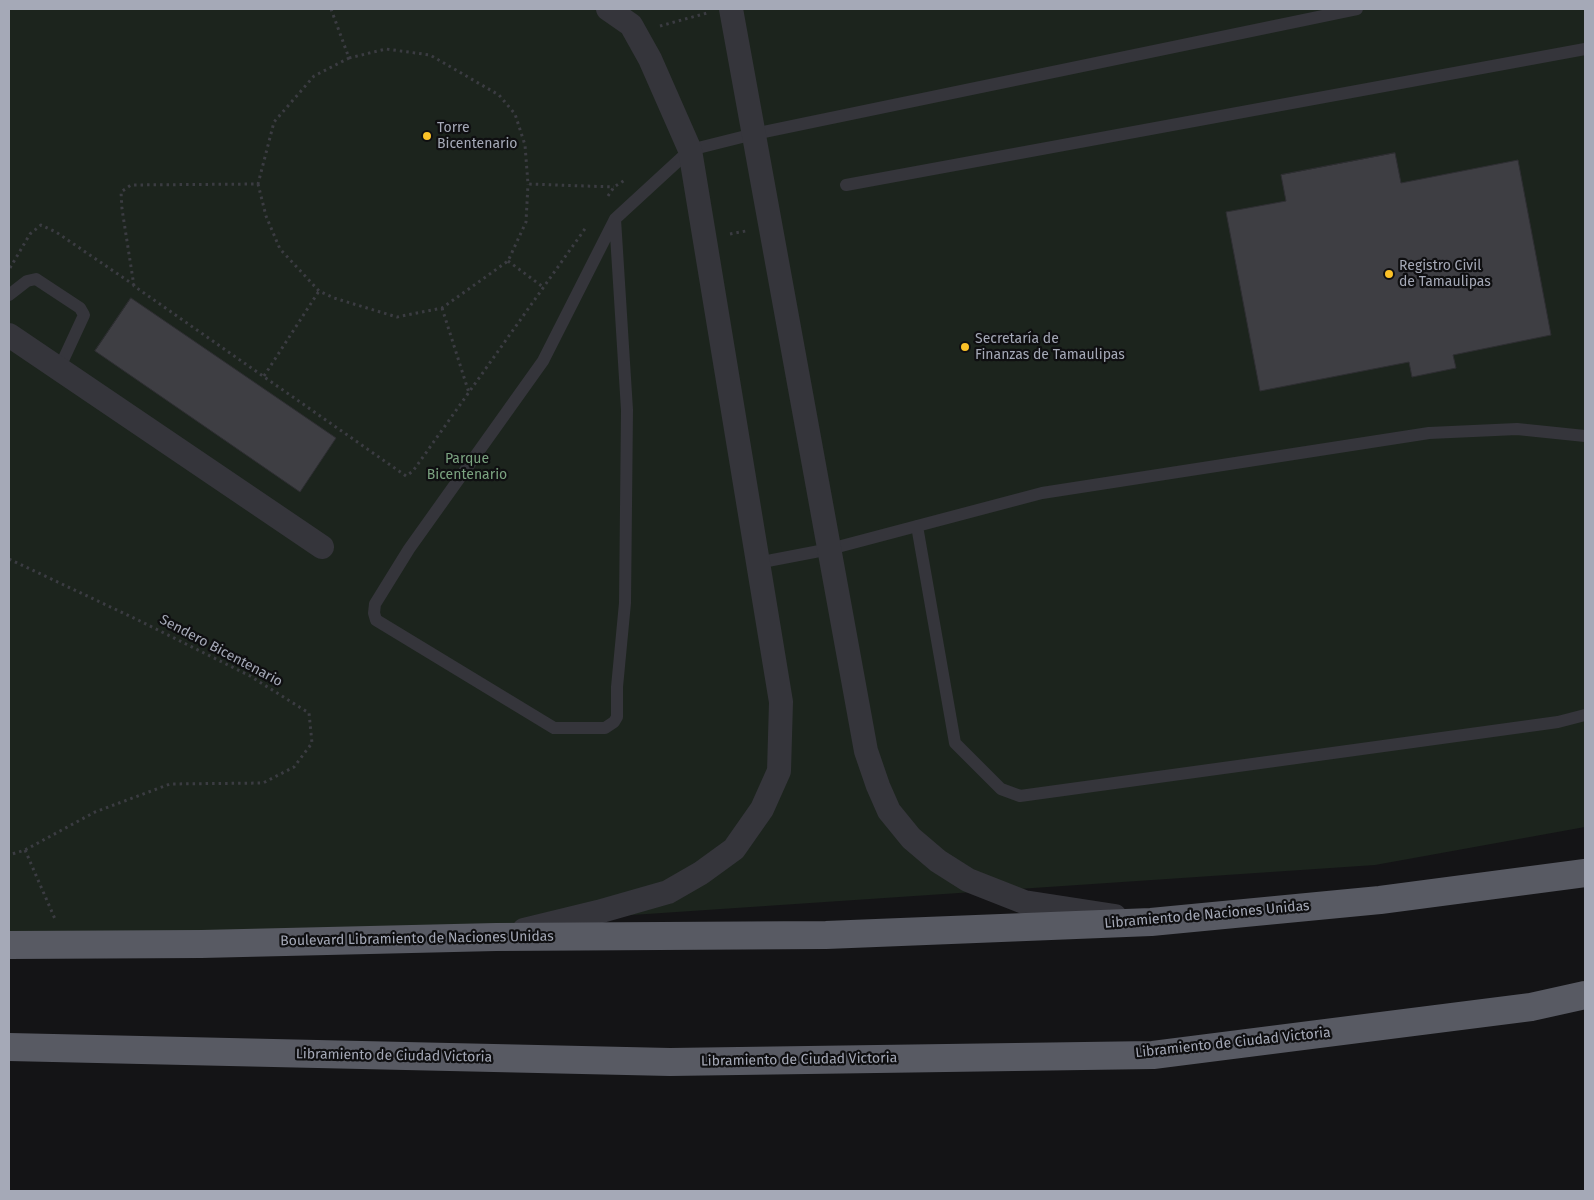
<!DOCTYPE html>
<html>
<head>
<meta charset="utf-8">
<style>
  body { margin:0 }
  #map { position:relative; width:1594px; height:1200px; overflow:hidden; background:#141416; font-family:"Fira Sans",sans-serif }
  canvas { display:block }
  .frame { position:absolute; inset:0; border:10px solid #a5a9b7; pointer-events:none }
</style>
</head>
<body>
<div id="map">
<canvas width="1594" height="1200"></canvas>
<div class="frame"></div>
</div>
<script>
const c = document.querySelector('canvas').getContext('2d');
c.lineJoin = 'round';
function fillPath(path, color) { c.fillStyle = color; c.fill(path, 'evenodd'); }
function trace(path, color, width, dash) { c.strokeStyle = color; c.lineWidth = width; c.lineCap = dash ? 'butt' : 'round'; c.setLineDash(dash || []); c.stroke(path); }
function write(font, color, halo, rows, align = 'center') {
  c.font = font + ' "Fira Sans",sans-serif'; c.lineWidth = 4.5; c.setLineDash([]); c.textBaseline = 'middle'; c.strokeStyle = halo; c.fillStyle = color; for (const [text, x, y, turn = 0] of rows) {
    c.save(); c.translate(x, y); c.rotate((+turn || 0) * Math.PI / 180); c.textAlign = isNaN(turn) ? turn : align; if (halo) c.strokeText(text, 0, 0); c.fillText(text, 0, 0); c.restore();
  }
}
fillPath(new Path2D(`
  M9,9H1585V827L1375,865L201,944L9,949Z`), '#1c241d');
const building = new Path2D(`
  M1395,153L1401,183L1518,160L1551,335L1453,355L1456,368L1412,377L1409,362L1260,391L1226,212L1286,201L1281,175Z
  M131,298L336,438L300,492L95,351Z`);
fillPath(building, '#3e3e43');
trace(building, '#2e2e32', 1);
trace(new Path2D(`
  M331,9L349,58L314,76L274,122L258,184L131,185L121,192L122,209L134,286L406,476L413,471L587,226
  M660,26L707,13
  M349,58L386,49L430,55L499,95L515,114L525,145L528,184L614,187
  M258,184L266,216L280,249L319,291L334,298L397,317L442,308L508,261L526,222L528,184
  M608,196L614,187L625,180
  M730,234L746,231
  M508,261L543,287
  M10,268L30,234L41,225L56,232L134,285
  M442,308L469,393
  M264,376L319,291
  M9,559L138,620L250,676L309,713L312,743L294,767L263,783L170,784L95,812L25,850L9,855
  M25,850L55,919`), '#3b3c42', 3, [2.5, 4]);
trace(new Path2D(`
  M846,185L1585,49
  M615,219L627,410L625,603L617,687V717L614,722L605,728H554L376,620L374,613L375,604L409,549L543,361L615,219L690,150L754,134L1357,9
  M9,295L27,281L36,279L80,308L84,315L59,369
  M917,526L955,743L1001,789L1020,796L1558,722L1585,715
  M757,563L830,549L1042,493L1429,433L1517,429L1585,436`), '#35353b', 12);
trace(new Path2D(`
  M731,9L866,751L878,786L889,811L911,838L938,861L968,880L1024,902L1115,916
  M9,335L322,547
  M524,930L598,912L668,892L701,873L734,849L762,809L779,771L781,702L690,150L650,59L631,25L608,9`), '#35353b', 24);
trace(new Path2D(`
  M9,945L201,944L496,937L826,935L1151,922L1380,900L1585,873
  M9,1047L670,1062L1153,1055L1531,1007L1585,995`), '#585a63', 28);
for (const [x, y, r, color] of [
  [427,136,5,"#fbc127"],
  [1389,274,5,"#fbc127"],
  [965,347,5,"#fbc127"]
]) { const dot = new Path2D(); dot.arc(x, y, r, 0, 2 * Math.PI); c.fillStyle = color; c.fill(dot); trace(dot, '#0f0f11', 2); }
write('14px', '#a5a9b7', '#0f0f11', [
  ["Torre",437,128],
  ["Bicentenario",437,144],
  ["Registro Civil",1399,266],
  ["de Tamaulipas",1399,282],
  ["Secretaría de",975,339],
  ["Finanzas de Tamaulipas",975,355]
], 'left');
write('14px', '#7ba380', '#0f0f11', [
  ["Parque",467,459],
  ["Bicentenario",467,475]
]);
write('14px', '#a5a9b7', '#0f0f11', [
  ["Sendero Bicentenario",221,651,28],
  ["Libramiento de Naciones Unidas",1207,915,-5],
  ["Boulevard Libramiento de Naciones Unidas",417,939,-1],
  ["Libramiento de Ciudad Victoria",1233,1043,-6],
  ["Libramiento de Ciudad Victoria",394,1056,1],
  ["Libramiento de Ciudad Victoria",799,1060,-1]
]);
</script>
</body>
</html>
